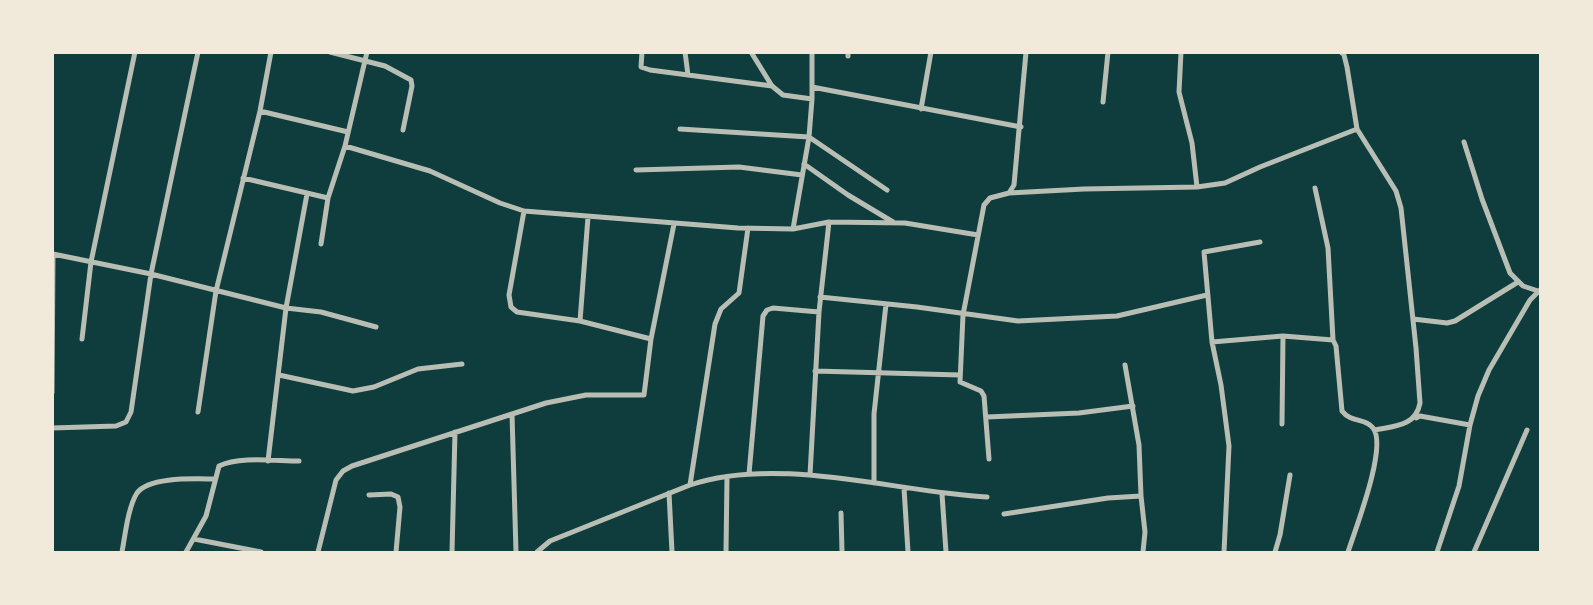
<!DOCTYPE html>
<html>
<head>
<meta charset="utf-8">
<style>
  body { margin:0 }
  #map { position:relative; width:1593px; height:605px; overflow:hidden; background:#0f3d3e; font-family:Lato,sans-serif }
  canvas { display:block }
  .frame { position:absolute; inset:0; border:54px solid #f1e9da; pointer-events:none }
</style>
</head>
<body>
<div id="map">
<canvas width="1593" height="605"></canvas>
<div class="frame"></div>
</div>
<script>
const c = document.querySelector('canvas').getContext('2d');
c.lineJoin = 'round';
function trace(path, color, width, dash) { c.strokeStyle = color; c.lineWidth = width; c.lineCap = dash ? 'butt' : 'round'; c.setLineDash(dash || []); c.stroke(path); }
trace(new Path2D(`
  M330,52L385,66L411,80L412,86L403,130
  M642,52L641,67L650,70L772,86
  M685,52L688,75
  M751,52L772,86L783,95L812,99
  M1181,52L1179,92L1192,143L1197,187
  M1341,52L1344,55L1347,67L1357,129L1396,191L1401,208L1416,348L1420,403C1416,426 1395,426 1375,430
  M848,56V52
  M812,87L1021,127
  M1103,102L1108,52
  M921,109L931,52
  M260,111L348,132
  M680,129L809,137L887,190
  M1464,142L1482,199L1510,273L1523,286L1538,291
  M345,146L430,171L500,203L524,211L738,228L793,229L829,222L905,223L978,235
  M804,164L848,195L893,222
  M636,170L739,167L802,175
  M243,178L328,198
  M1315,188L1328,248L1333,340
  M1009,193L1084,189L1197,187L1225,183L1260,167L1357,129
  M524,211L509,295L511,307L517,312L580,321L651,339
  M793,229L809,137L812,99V52
  M321,244L328,198L345,146L367,52
  M820,297L917,307L1018,321L1117,316L1207,295
  M1413,319L1447,323L1455,321L1518,282
  M580,321L588,217
  M82,339L91,262L135,52
  M1212,342L1283,336L1333,340L1336,346L1342,411C1351,423 1366,418 1373,428C1388,446 1355,530 1348,552
  M1125,365L1139,445L1141,496L1145,532L1143,552
  M815,371L960,375
  M279,375L353,391L374,387L418,369L462,364
  M52,393L53,254L151,274L286,308L321,312L376,327
  M198,412L216,291L260,111L271,52
  M512,414L516,552
  M987,417L1079,413L1133,406
  M1416,418L1420,416L1470,425
  M1282,424L1283,336
  M52,428L116,426L126,422L131,412L151,274L198,52
  M989,459L984,396L981,391L960,382L963,315L984,205L990,198L1009,193L1014,185L1026,52
  M268,461L286,308L307,194
  M749,474L763,316L767,310L773,308L819,312
  M810,475L819,312L829,222
  M874,483V414L886,304
  M690,485L715,324L721,309L739,293L748,228
  M904,488L908,552
  M669,493L672,552
  M942,494L946,552
  M369,495L391,494L398,497L400,507L396,552
  M841,513L842,552
  M1004,514L1108,498L1141,496
  M194,539L261,552
  M122,552C125,536 128,507 137,493C149,476 197,479 215,479
  M186,552L206,516L219,466C239,456 276,461 299,461
  M318,552L336,480L343,471L352,466L546,403L586,395H644L651,339L674,224
  M452,552L455,432
  M537,552L550,541L690,485C778,455 896,492 987,497
  M726,552L727,477
  M1224,552L1229,446L1221,385L1212,342L1204,252L1260,242
  M1275,552L1280,535L1290,475
  M1437,552L1459,486L1470,425L1478,396L1489,370L1530,300L1540,290
  M1474,552L1527,430`), '#b8beb3', 5);
</script>
</body>
</html>
